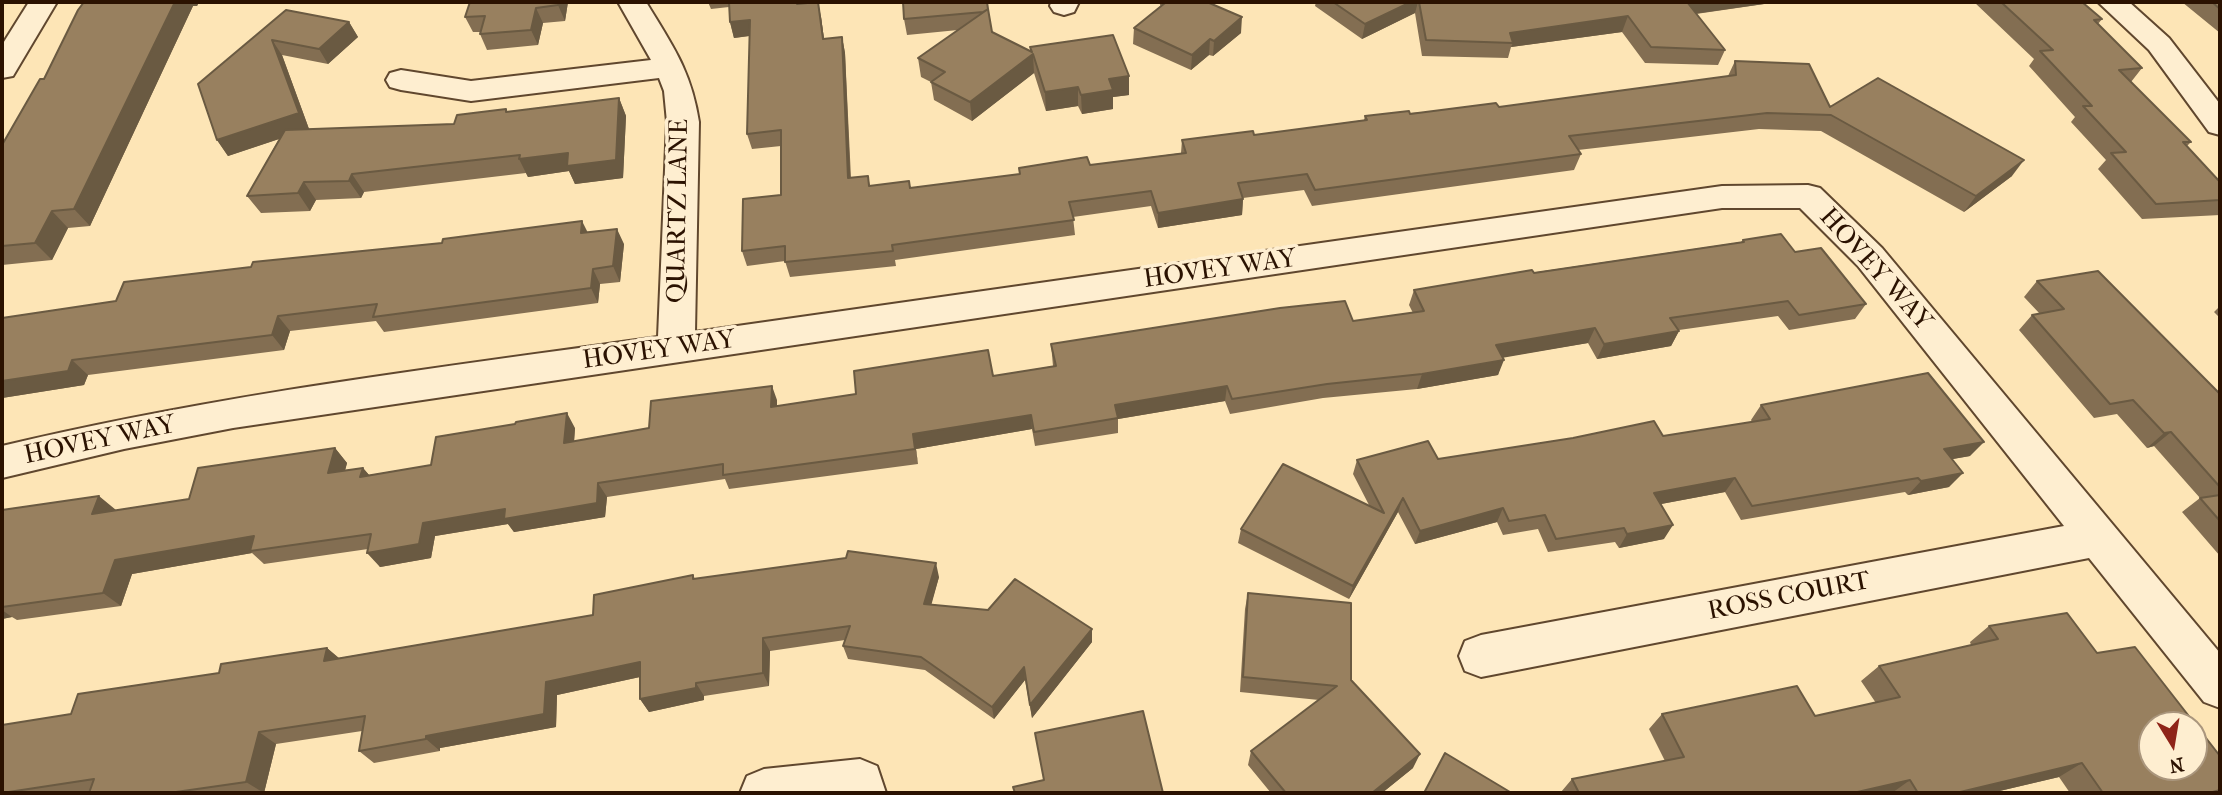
<!DOCTYPE html>
<html>
<head>
<meta charset="utf-8">
<style>
  body { margin:0 }
  #map { position:relative; width:2222px; height:795px; overflow:hidden; background:#fde5b6; font-family:"IM FELL French Canon",serif }
  canvas { display:block }
  .frame { position:absolute; inset:0; border:4px solid #2b1201; pointer-events:none }
  .north { position:absolute; left:2138px; top:711px; width:70px; height:70px; box-sizing:border-box; background:#feeed0; border:2px solid #aa967d; border-radius:50%; rotate:169deg; font-size:19px; font-weight:700; line-height:28px; text-align:center; color:#2b1201 }
  .north::after { content:''; display:block; margin:auto; width:24px; height:32px; background:#8f2418; clip-path:polygon(50% 0,100% 100%,50% 72%,0 100%) }
</style>
</head>
<body>
<div id="map">
<canvas width="2222" height="795"></canvas>
<div class="frame"></div>
<div class="north">N</div>
</div>
<script>
const c = document.querySelector('canvas').getContext('2d');
c.lineJoin = 'round';
function trace(path, color, width, dash) { c.strokeStyle = color; c.lineWidth = width; c.lineCap = dash ? 'butt' : 'round'; c.setLineDash(dash || []); c.stroke(path); }
function fillPath(path, color) { c.fillStyle = color; c.fill(path, 'evenodd'); }
function write(font, color, halo, rows, align = 'center') {
  c.font = font + ' "IM FELL French Canon",serif'; c.lineWidth = 7; c.setLineDash([]); c.textBaseline = 'middle'; c.strokeStyle = halo; c.fillStyle = color; for (const [text, x, y, turn = 0] of rows) {
    c.save(); c.translate(x, y); c.rotate((+turn || 0) * Math.PI / 180); c.textAlign = isNaN(turn) ? turn : align; if (halo) c.strokeText(text, 0, 0); c.fillText(text, 0, 0); c.restore();
  }
}
const minor = new Path2D(`
  M618,2H646C672,45 691,70 699,122L695,332L1722,186L1808,185L1820,188L1882,248L2220,653V708L2204,702L2089,558L1481,677L1465,671L1459,656L1465,641L1481,635L2064,526L1858,266L1800,208H1722L233,428L124,449L2,478V446C218,394 438,368 658,337L667,122L664,91L659,78L471,101L401,90L390,87L386,80L390,73L401,70L471,81L651,60Z
  M1051,2H1079L1074,12L1064,15L1054,12L1050,6Z
  M2098,2H2129L2169,38L2220,104V135L2209,132L2149,50Z
  M860,759L877,766L886,793H740L747,776L764,769Z`);
const tertiary = new Path2D(`
  M29,2H57L13,76L2,78V45Z`);
trace(minor, '#60472e', 4);
trace(tertiary, '#60472e', 4);
fillPath(minor, '#feeed0');
fillPath(tertiary, '#feeed0');
fillPath(new Path2D(`
  M84,2H199L197,6H193L90,226L68,228L52,260L2,265V145L44,79Z
  M568,2L565,21L543,23L538,45L487,50L480,34V32H473L465,17Z
  M708,2H799V3L821,17L824,39L842,37L845,53L851,178L868,176L870,186L910,188L1019,174V168L1090,165L1181,153L1182,140L1254,135L1364,120L1365,116L1499,107L1728,76L1735,61L1830,107L2012,176L1964,212L1821,131L1759,129L1578,150L1581,154L1574,170L1312,206L1304,190L1243,198L1242,215L1158,228L1151,206L1073,217L1075,235L895,260L896,266L790,277L785,261L747,266L742,251L781,195V146L752,149L747,134L750,36L734,38L730,22L729,7L711,9Z
  M987,2L992,32L1030,51V47L1129,95L1113,97V109L1082,114L1078,106L1046,111L1034,73L972,121L934,100L931,82L921,77L918,58L958,30L907,35L904,19Z
  M1159,2H1207L1241,33L1213,56L1209,55L1191,70L1133,44L1134,28L1161,7Z
  M1316,2H1778L1696,14L1725,50L1718,65L1645,63L1622,32L1511,47L1508,58L1422,56L1415,13L1362,39L1315,6Z
  M1974,2H2082L2102,19L2098,24L2142,68L2131,82L2191,142L2187,146L2220,182V215L2142,219L2098,169L2106,160L2071,122L2075,117L2029,66L2034,59Z
  M2182,2H2220V33Z
  M286,10L349,22L358,37L328,64L282,55L309,129L454,124L506,109L508,112L619,98L626,116L623,178L575,184L569,171L528,177L526,173L364,192L361,198L316,200L310,211L261,213L247,196L279,139L228,156L217,140Z
  M588,233L624,244L620,282L600,284L598,303L384,332L376,321L290,331L284,350L88,375L84,385L2,398L116,301Z
  M1743,240L1795,252L1866,304L1855,319L1789,330L1778,316L1679,330V331L1671,346L1597,359L1588,343L1503,357L1498,375L1417,389L1323,398L1230,414L1225,401L1118,419V433L1035,446L1032,429L916,449L918,464L729,489L725,479L607,497L605,517L514,532L508,524L435,536L431,558L380,567L368,549L264,564L252,553L132,574L121,606L17,620L12,617L2,619V510H116L189,499L335,448L347,463L345,470L363,468L369,475L431,465L575,428L574,441L649,428L777,400V406L993,376L1053,366L1051,344L1353,321L1413,313L1409,305L1414,290L1741,242Z
  M2037,281L2220,394V556L2182,512L2200,498L2154,446L2147,448L2117,414L2094,418L2019,330L2032,315L2040,314L2024,297Z
  M2220,306V318L2214,312Z
  M1761,405L1970,456L1952,459L1949,487L1908,495L1905,492L1741,520L1725,492L1661,504L1664,539L1619,548L1615,542L1548,552L1538,529L1503,535L1497,522L1415,544L1398,512L1349,599L1238,543L1241,529L1369,505L1353,474L1357,460L1438,459L1663,436L1752,422L1751,420Z
  M693,575L695,579L939,577L931,604L1092,629V642L1032,718L1025,680L994,719L925,670L848,659L843,646L845,640L770,651L769,686L704,696V700L649,712L640,699V677L557,695L556,727L440,748V751L374,763L359,751L362,731L276,744L264,793H2L71,714L219,673L327,648L339,658L593,615Z
  M1248,593L1351,680L1413,768L1382,793H1271L1248,765L1251,751L1319,700L1240,692L1245,609Z
  M1989,626L2097,653L2220,756V793H2070L2059,777L1991,793L1561,792L1572,779L1665,761L1649,729L1662,714L1815,716L1876,703L1861,681L1879,666L1971,645L1970,642Z`), '#836e52');
fillPath(new Path2D(`
  M175,2H199L197,6H193L90,226L74,209Z
  M559,2H568L565,21L558,5Z
  M818,2L821,17L826,54L823,39Z
  M1411,2H1418L1415,13L1362,39L1365,24Z
  M1686,2H1778L1679,16Z
  M536,8L543,23L538,45L531,30Z
  M1628,16L1622,32L1511,47L1513,43L1510,33Z
  M1242,17L1241,33L1213,56L1214,41Z
  M750,20L755,35L734,38L730,22Z
  M349,22L358,37L328,64L319,49Z
  M842,37L845,53L851,193L848,178Z
  M1210,39L1209,55L1191,70L1192,55Z
  M272,40L282,55L309,129L228,156L217,140Z
  M1033,54L1034,73L972,121L970,102Z
  M1129,76V95L1113,97V109L1082,114L1081,95L1109,79Z
  M1078,87V106L1046,111L1045,92Z
  M619,98L626,116L623,178L575,184L569,171L528,177L519,159Z
  M2024,160L2012,176L1964,212L1976,196Z
  M352,174L364,192L361,198L349,181Z
  M304,182L316,200L310,211L298,193Z
  M1243,199L1242,215L1158,228V213Z
  M52,211L68,228L52,260L35,243Z
  M582,221L590,237L581,233Z
  M617,229L624,244L620,282L613,266Z
  M593,269L600,284L598,303L591,288Z
  M278,316L290,331L284,350L272,335Z
  M1595,328L1588,343L1490,360L1496,345Z
  M1679,331L1671,346L1597,359L1604,344Z
  M72,360L88,375L84,385L2,398V381Z
  M1504,360L1498,375L1417,389L1422,374Z
  M772,386L777,400V421L771,407Z
  M1227,386L1225,401L1118,419L1115,405Z
  M567,413L575,428L573,457L564,443Z
  M1031,415L1032,429L916,449L918,464L913,434Z
  M2171,432L2154,446L2147,448L2164,433Z
  M1984,442L1970,456L1931,463L1944,449Z
  M335,448L347,463L341,487L328,473Z
  M363,468L375,482L360,477Z
  M1963,473L1949,487L1908,495L1921,481Z
  M1735,478L1725,492L1645,507L1654,493Z
  M598,483L607,497L605,517L514,532L508,524L435,536L431,558L380,567L367,553L423,523Z
  M99,496L116,510L92,514Z
  M1403,498L1398,512L1349,599L1353,586Z
  M1503,508L1497,522L1415,544L1420,531Z
  M1673,525L1664,539L1619,548L1627,534Z
  M254,536L250,551L252,553L132,574L121,606L103,593L115,560Z
  M936,563L939,577L928,617L924,604Z
  M2,610L12,617L2,619Z
  M1092,629V642L1032,718L1030,705Z
  M763,638L770,651L769,686L763,673Z
  M327,648L342,661H324Z
  M640,662L649,675L557,695L556,727L440,748V751L426,739V736L546,682Z
  M1024,667L1025,680L994,719L992,707Z
  M696,683L704,696V700L649,712L640,699Z
  M259,732L276,744L264,793L246,782Z
  M1420,754L1413,768L1382,793H1372Z
  M2082,763L2059,777L1991,793H1956Z
  M1910,780L1892,793H1853Z`), '#6a5a42');
const building = new Path2D(`
  M84,2H175L74,209L52,211L35,243L2,246V145L40,79H44L78,10Z
  M470,2H559L558,5L536,8L531,30L480,34L485,16L465,17Z
  M729,2H797V4L818,2L823,39L842,37L848,178L868,176L869,186L909,181L910,188L1020,174L1019,168L1087,157L1090,165L1186,153L1182,140L1253,131L1254,135L1367,120L1365,116L1409,111L1410,114L1496,103L1499,107L1736,75L1735,61L1809,64L1830,107L1878,78L2024,160L1976,196L1831,115L1767,113L1569,136L1581,154L1315,190L1307,174L1238,183L1243,199L1158,213L1151,191L1069,202L1074,220L892,245L893,251L785,262V246L742,251L743,199L781,195V130L747,134L750,20L730,22Z
  M903,2H987L988,9L983,12L904,19Z
  M1165,2H1207L1242,17L1214,41L1210,39L1192,55L1134,28L1165,3Z
  M1333,2H1411L1365,24Z
  M1419,2H1687L1725,50L1651,47L1628,16L1510,33L1513,43L1426,40Z
  M2001,2H2082L2102,19L2094,20L2142,68L2119,70L2191,142H2183L2220,182V200L2156,204L2111,153L2126,152L2083,106H2092L2040,51L2053,50Z
  M2212,2H2220V9Z
  M988,9L992,32L1032,52L1030,47L1113,35L1129,76L1109,79L1113,90L1081,95L1078,87L1045,92L1033,54L970,102L931,82L945,72L918,58Z
  M286,10L349,22L319,49L272,40L299,113L217,140L198,84Z
  M619,98L616,160L567,166L568,153L519,159L520,155L352,174L349,181L304,182L298,193L247,196L285,130L454,124L457,115L506,109V112Z
  M582,221L581,233L617,229L613,266L593,269L591,288L373,317L377,304L278,316L272,335L72,360L68,371L2,381V318L116,301L124,282L251,267L253,262L442,243L443,239Z
  M1781,234L1795,252L1821,248L1866,304L1799,315L1788,301L1670,318L1679,331L1604,344L1595,328L1496,345L1504,360L1422,374L1327,384L1232,399L1227,386L1115,405L1118,418L1034,432L1031,415L913,434L915,449L723,475V464L598,483L597,503L504,519L505,509L423,523L419,544L367,553L371,534L250,551L254,536L115,560L103,593L2,607V510L99,496L92,514L189,499L198,468L335,448L328,473L363,468L360,477L431,465L436,437L515,424L516,422L567,413L564,443L649,428L651,401L772,386L771,407L856,394L854,371L988,350L993,376L1056,366L1051,344L1280,308L1345,301L1353,321L1424,311L1414,290L1532,270L1534,273L1744,242L1743,240Z
  M2098,271L2220,394V487L2171,432L2164,433L2133,400L2110,404L2032,315L2064,309L2037,281Z
  M1928,373L1984,442L1944,449L1963,473L1921,481L1918,478L1752,506L1735,478L1654,493L1673,525L1627,534L1624,528L1556,539L1545,515L1509,521L1503,508L1420,531L1403,498L1353,586L1241,529L1283,464L1384,513L1357,460L1428,441L1438,459L1573,438L1654,421L1663,436L1770,419L1761,405Z
  M2220,495V521L2200,498Z
  M848,551L936,563L924,604L988,610L1015,579L1092,629L1030,705L1024,667L992,707L921,657L843,646L850,626L763,638V673L696,683V688L640,699V662L546,682L544,714L426,736V739L359,751L365,716L259,732L246,782L169,793H89L94,779L2,793V725L71,714L78,694L219,673L221,664L327,648L324,661L593,615L594,595L693,575V579L846,558Z
  M1248,593L1351,603V680L1420,754L1372,793H1286L1251,751L1337,686L1243,677Z
  M2067,613L2097,653L2135,647L2220,756V790L2209,793H2103L2082,763L1956,793H1918L1910,780L1853,793H1579L1572,779L1684,757L1662,714L1797,686L1815,716L1900,697L1879,666L1998,639L1989,626ZM2152,725H2194V767H2152Z
  M1143,711L1163,793H1015L1013,787L1044,780L1035,733Z
  M1445,753L1510,792L1509,793H1424Z`);
fillPath(building, '#98805f');
trace(building, '#6a5a42', 2);
write('26px', '#2b1201', '#feeed0', [
  ["QUARTZ LANE",679,211,-89],
  ["HOVEY WAY",1220,270,-8],
  ["HOVEY WAY",1875,270,48],
  ["HOVEY WAY",659,351,-8],
  ["HOVEY WAY",100,441,-12],
  ["ROSS COURT",1789,597,-11]
]);
</script>
</body>
</html>
